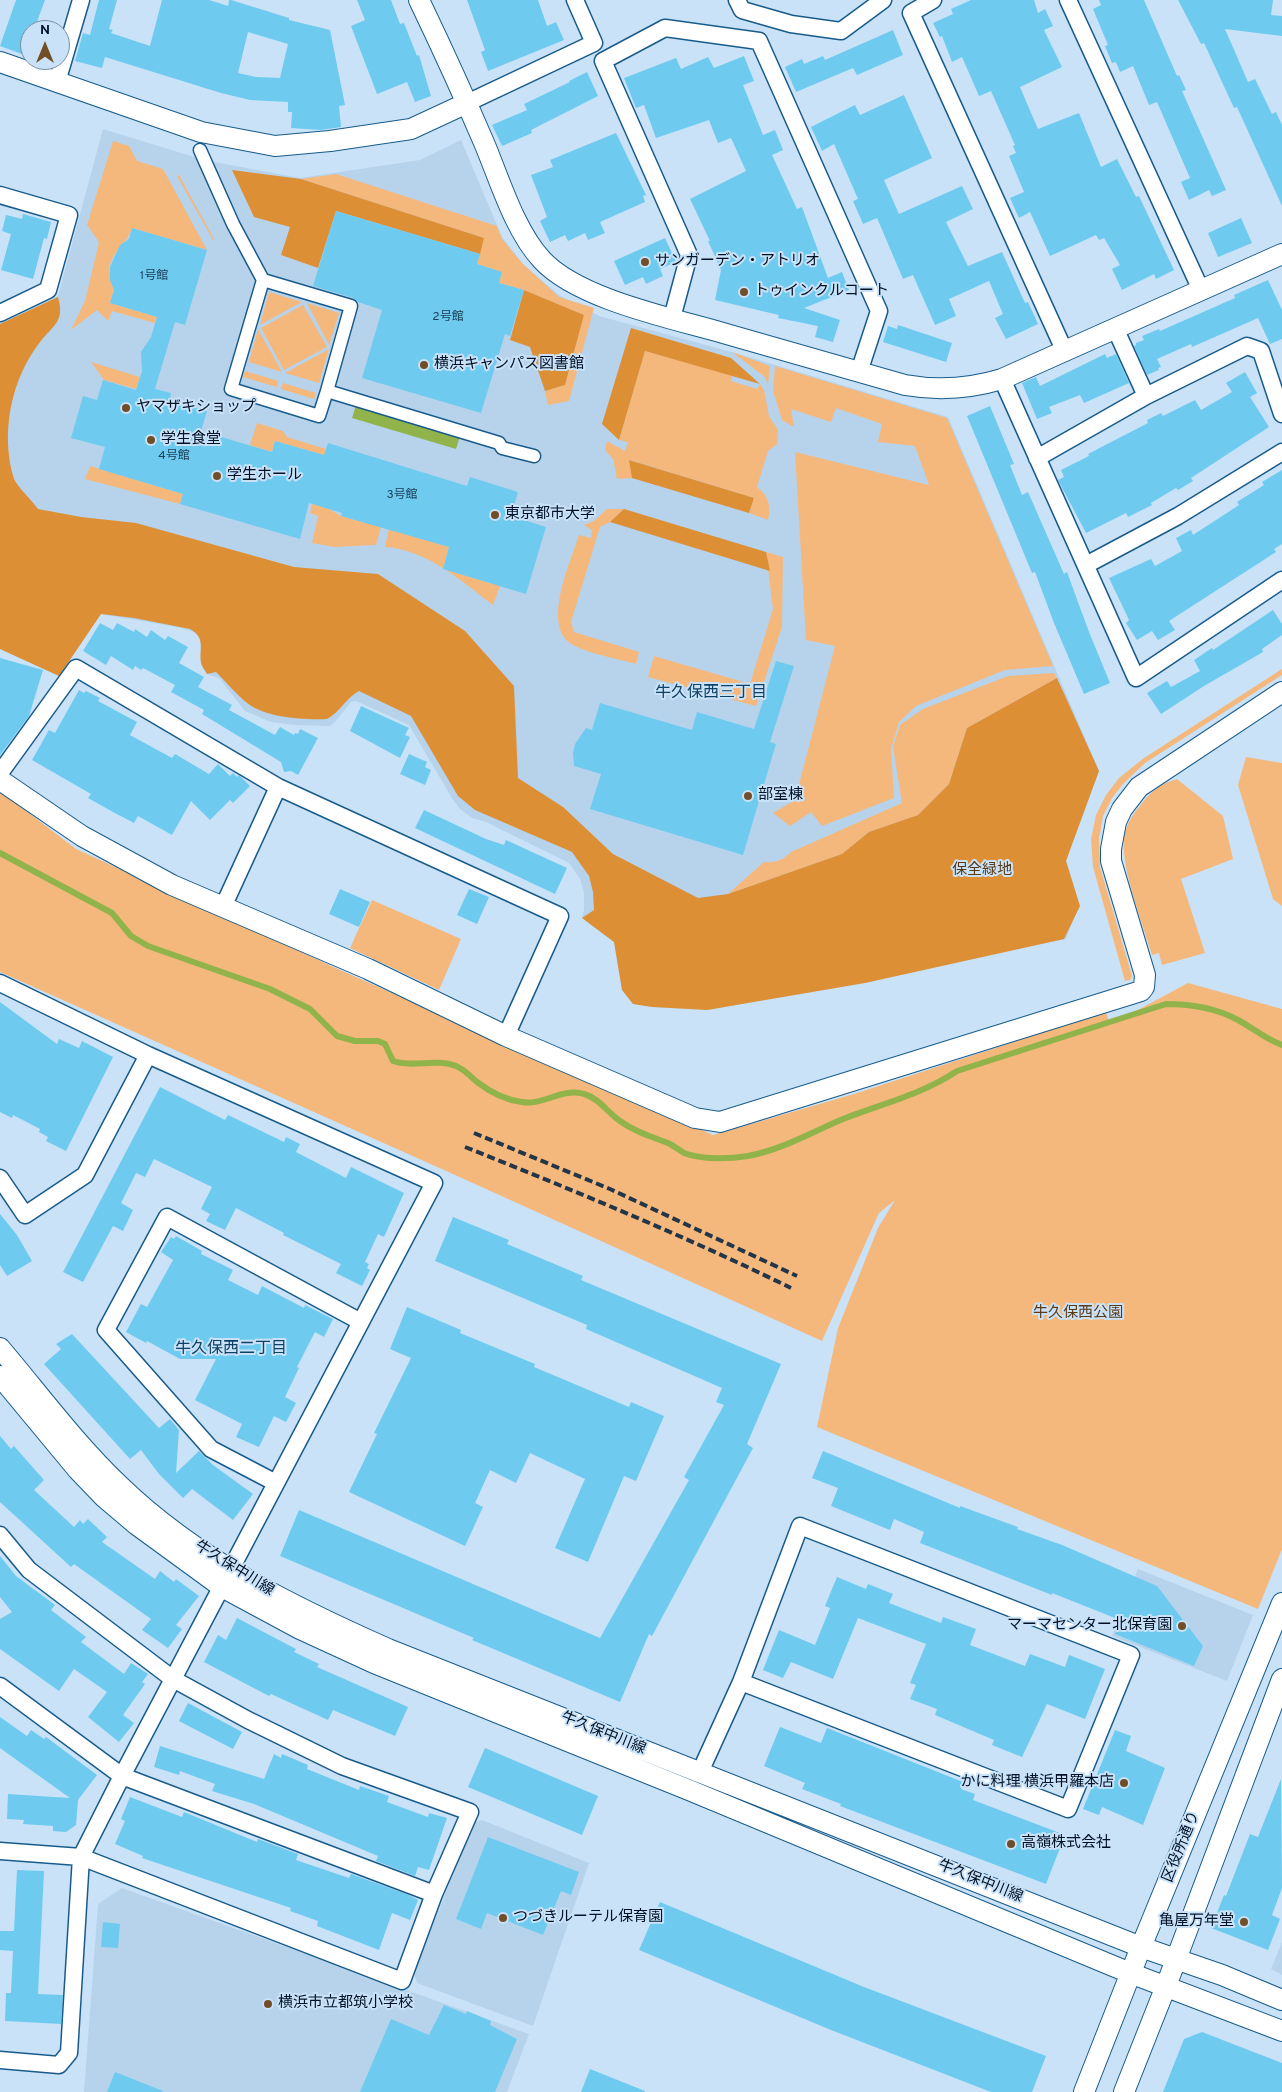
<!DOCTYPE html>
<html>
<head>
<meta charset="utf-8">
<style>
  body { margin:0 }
  #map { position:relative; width:1282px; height:2092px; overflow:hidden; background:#c9e2f8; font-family:Overpass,sans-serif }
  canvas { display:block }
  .north { position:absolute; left:20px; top:20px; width:50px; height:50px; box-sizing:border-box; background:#c9e2f8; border:1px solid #798ea4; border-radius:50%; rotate:0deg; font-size:14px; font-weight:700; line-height:20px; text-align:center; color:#001125 }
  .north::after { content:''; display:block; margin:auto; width:18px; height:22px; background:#724e28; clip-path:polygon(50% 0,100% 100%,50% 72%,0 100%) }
</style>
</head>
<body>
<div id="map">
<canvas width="1282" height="2092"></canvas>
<div class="north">N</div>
</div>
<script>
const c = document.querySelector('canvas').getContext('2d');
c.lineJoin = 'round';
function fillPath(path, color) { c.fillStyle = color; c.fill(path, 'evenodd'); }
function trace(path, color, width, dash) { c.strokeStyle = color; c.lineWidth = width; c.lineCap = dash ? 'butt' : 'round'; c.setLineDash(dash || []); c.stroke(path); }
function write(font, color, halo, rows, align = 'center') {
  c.font = font + ' Overpass,"Noto Sans JP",sans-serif'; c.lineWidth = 4; c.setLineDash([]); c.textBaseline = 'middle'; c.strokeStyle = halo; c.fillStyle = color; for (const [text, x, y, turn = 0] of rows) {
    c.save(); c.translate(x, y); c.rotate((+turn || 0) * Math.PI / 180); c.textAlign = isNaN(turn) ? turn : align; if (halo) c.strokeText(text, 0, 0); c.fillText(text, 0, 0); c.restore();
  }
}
fillPath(new Path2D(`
  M103,129L204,160L300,178L420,160L461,140L502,237L524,265L559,295L599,316L732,352L948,417L1099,771L1066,859L1079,904L1066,939L710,1010L652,1007L633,1004L622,990L614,942L582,918L584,910V893L580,879L569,863L486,822L472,818L460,809L453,800L409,725L356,701L351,702L335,722L330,726L294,725L271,722L245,711L219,678L207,674L201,664V649L200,637L197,633L182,628L101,614L59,676L0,649V323L58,296Z
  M1138,1569L1253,1615L1227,1681L1112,1636Z
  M482,1820L589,1863L533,2026L417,1983L414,1973L473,1823Z
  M122,1888L529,2034L507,2092H84L98,1904Z
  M1282,1942V1975L1271,1969Z`), '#b7d3eb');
fillPath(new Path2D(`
  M113,141L129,146L137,161L163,169L207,250L132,228C128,242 115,249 110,264C107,276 114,282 113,291C113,295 111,299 110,303L157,317L155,323L112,311L108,321L97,310L71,330L85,301L99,242L87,225Z
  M336,174L497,226L502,239L522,263L559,297L594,308L569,401L548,405L545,391L565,385L584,315L524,290L499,283L502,272L477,264L484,238L301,179Z
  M179,175L214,239L213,240L177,176Z
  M269,292L302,302L260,325Z
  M307,303L339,313L329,345Z
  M303,305L327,347L284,370L261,328Z
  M258,329L282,372L249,362Z
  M329,349L319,383L285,373Z
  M645,351L732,375L731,381L757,389L760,384L764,390L769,416L778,430L777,444L768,451L757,487C769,496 771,506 768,520L749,513L754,498L630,460L632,478L617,479L613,459L605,450L607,441L625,451L628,442L619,440Z
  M732,352L770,366L768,385L765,377Z
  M91,362L140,377L136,389L104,380Z
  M775,366L947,418L1053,666L1005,670L916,706L899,722L891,749L894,798L822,826L811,812L790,826L773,813L795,800L835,646L806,640L795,452L929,485L915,446L878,442L882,424L836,408L831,422L791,409L794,427L782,420L773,391Z
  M245,371L278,381L277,387L243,377Z
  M283,383L316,393L314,399L281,389Z
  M257,423L283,431L287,437L326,449L324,455L275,441L272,452L250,445Z
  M90,466L183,494L180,504L85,479Z
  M312,504L327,508L341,516L381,527L376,545L334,547L312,543L318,516L310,513Z
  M607,509H624L610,522L600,527L571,622L574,632L639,652L636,664C616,658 592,655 573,645C540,627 571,561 579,535L591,538L592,530L584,525L594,521Z
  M389,529L449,547L443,569L500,586L493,605C460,580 427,550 385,547Z
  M766,552L783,557L782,627L756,706L648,677L654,656L750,684L773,609Z
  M1282,669V675L1145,763L1123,784L1112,798L1103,816L1099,839L1100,867L1132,976L1130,980L1125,981L1093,867L1091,839L1096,815L1106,795L1119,778L1144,758Z
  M1054,673L1057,678L967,728L949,784L918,815L869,832L842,854L728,894L764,862C776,863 783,860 791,852L902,803L893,747L900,725L923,709L1008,676Z
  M1246,757L1282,763V906L1273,899L1238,785Z
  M1177,779L1223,816L1233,859L1181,879L1205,953L1162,965L1159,953L1152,955C1143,925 1121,869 1124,839C1125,824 1134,813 1143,802C1152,790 1163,783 1177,779Z
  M0,791L76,849L340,970L713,1135L854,1094L1106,1012L1110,1025L1188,983L1282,1009V1549L1258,1609L817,1427L838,1328L878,1228L895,1200L879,1213L822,1341L444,1170L0,972Z
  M372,900L461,939L439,990L350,948Z`), '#f5b87c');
fillPath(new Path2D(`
  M232,170L301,179L484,238L480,254L336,211L318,268L281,255L290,227L254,217Z
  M524,290L584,315L565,385L545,391L530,347L510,340Z
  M58,297C65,322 54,324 40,342C11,379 0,434 14,479C19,489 31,499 38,509L81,517L136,523L294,567L378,574L465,631L514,686L518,778L563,807L613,854L698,898L728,894L842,854L869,832L918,815L949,784L967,728L1057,678L1099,771L1066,861L1080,906L1064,939L865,983L707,1010L652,1007L633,1004L622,990L614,942L582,918L594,910L593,892L589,876L572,852L475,810L458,796L411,716L359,691C346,698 340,712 327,719C304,720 266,718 247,703C236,694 226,682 216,672L207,674C205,670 202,667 201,663C199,648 206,638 190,629L134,618L101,614L59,676L0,649V324Z
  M631,328L731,358L760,384L645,351L619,440L602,424Z
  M629,460L754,498L749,513L632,478Z
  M624,509L766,552L770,571L610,522Z`), '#dd8f36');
fillPath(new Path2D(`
  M356,405L460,436L456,449L352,418Z`), '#90b34b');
trace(new Path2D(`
  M0,853L112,913L131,936L148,946L270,989L310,1009L337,1036L355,1041H378L385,1044L393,1061C413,1068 436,1058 456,1066C464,1069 471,1077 477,1082C490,1092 506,1100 522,1102C543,1106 563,1087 584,1094C599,1098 608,1113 620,1121C635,1132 652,1137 668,1143C674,1146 679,1150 684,1153C702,1160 729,1159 748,1156C781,1150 812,1132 843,1119C881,1104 923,1094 957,1071L1166,1004C1190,1004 1216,1008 1238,1020C1253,1028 1265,1039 1282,1045`), '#90b34b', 6);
fillPath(new Path2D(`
  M16,0H45L34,30H30V57L0,46Z
  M99,0H117L109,29L113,30L111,33L150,46L162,0H209L228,6L229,0H231L289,18V20L330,30L345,105L339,106L341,127L321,130L291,128L292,112H288V102L250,100L221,93L105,57L102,68L75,61L83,33L90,35ZM248,32L288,44L280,78L256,77L238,73Z
  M357,0H391L400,24L404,23L417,56L419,55L431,96L415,102L407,82L377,94L351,26L365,20Z
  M467,0H538L547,26L556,22L564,40L488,71L481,52L485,50Z
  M971,0H1034L1038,13L1045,9L1053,26L1044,30L1062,67L1020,87L1038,129L1079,113L1101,167L1117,159L1136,197L1139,196L1174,270L1156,279L1154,274L1122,290L1112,269L1120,265L1104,238L1099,240L1096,235L1050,256L1030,212L1019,218L1010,198L1024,192L1009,156L1016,153L1013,146L1015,145L991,91L979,96L962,57L952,62L942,36L940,37L933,23L953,14L951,9Z
  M1099,0H1144L1177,76L1179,75L1186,90L1182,91L1226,190L1212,196L1209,190L1189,200L1181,182L1190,178L1157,102L1149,105L1133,66L1120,72L1116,62L1112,63L1105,46L1108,45L1093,9L1101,5Z
  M1178,0H1273L1271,15L1282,16V36L1225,29L1248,82L1255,79L1272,114L1276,112L1282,125V206L1237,107L1234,108L1204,43L1201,44Z
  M893,30L903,55L857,75L853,68L796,92L785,67L802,59L804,64L823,56L825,60Z
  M744,56L754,81L743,85L763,135L775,130L783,150L772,155L797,209L802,207L828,278L842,272L849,290L804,308L840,320L833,342L815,337L818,326L778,318L779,315L715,300L721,270L708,241H710L690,199L746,171L731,138L718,143L709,120L656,138L644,105L636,108L624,78L676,58L681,69L708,57L714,68Z
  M587,72L598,96L531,130L532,133L502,146L492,125L527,110L524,104L570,82L569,81Z
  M904,95L932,158L884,180L899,214L962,186L973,209L946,222L968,266L1002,252L1025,303L1028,302L1038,324L1006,339L995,318L1003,314L989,281L949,299L956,316L935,325L913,275L903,279L877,218L863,224L853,201L858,199L834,144L822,151L811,127L855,105L860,115Z
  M616,133L646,195L643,196L645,202L600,222L605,233L588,240L585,233L568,241L565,235L550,242L540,221L547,217L531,175L553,167L550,160Z
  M336,211L480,254L477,264L502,272L499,283L524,290L510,336L505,334L481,413L362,378L382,310L358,302L353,298L313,286Z
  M23,214L51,222L47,239L44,238L33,279L1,270L11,234L2,231L6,215L22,219Z
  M1241,218L1252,243L1218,257L1208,233Z
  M132,228L207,250L185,325L175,322L155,389L171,393L170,400L207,411L201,431L272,452L275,441L324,455L328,443L467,486L470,477L518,492L511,516L546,527L526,594L443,569L449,547L341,516L342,513L309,503L300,539L180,504L183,494L99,469L105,447L71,438L83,396L97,400L103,380L136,390L142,371L141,352L151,337L157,317L110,303L114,290L110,280V267L120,245L129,239Z
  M665,238L676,262L660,269L663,276L646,284L643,277L625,285L614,261Z
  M1268,280L1282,310V339L1270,344L1258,318L1192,347L1191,344L1157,359L1161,367L1158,368L1159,370L1147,375L1134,346L1136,345V343L1144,340L1142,336L1159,329L1160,331L1235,298L1234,295Z
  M898,325L952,343L946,362L883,342L888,326L897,329Z
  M1105,354L1107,358L1116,354L1129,383L1084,403L1080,395L1049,407L1052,413L1037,419L1022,383L1036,377L1040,386Z
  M1245,372L1257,393L1250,397L1269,427L1191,478L1193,481L1178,490L1176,488L1151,503L1152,505L1128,517L1126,513L1086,533L1058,480L1064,477L1061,470L1089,456L1088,454L1148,423L1147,420L1161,413L1163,416L1195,400L1201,410L1232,392L1226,383Z
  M990,406L1014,464L1010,465L1022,495L1028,492L1064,574L1067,572L1089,632L1110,683L1084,694L1054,623L1035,572L1032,573L967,416Z
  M1282,470V544L1274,549L1276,552L1169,621L1175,630L1158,640L1152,631L1137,640L1126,623L1129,620L1109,578L1151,559L1155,566L1182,551L1176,538L1191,530L1193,535L1239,505L1237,502L1264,485L1262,482Z
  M1273,610L1282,624V635L1262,649L1263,652L1204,686L1161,714L1147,693L1167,681L1171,687L1200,671L1194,660L1212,648L1213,650Z
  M100,623L113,630L117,623L134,632L135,629L147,637L151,630L165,640L168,636L188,647L179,663L204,677L198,687L232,705L229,710L275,735L280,727L294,735L295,733L298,734L300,729L318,738L298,775L291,771L284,772L281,762L202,714L204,710L171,692L175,685L143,668L141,670L135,666L133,670L111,656L106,665L83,651Z
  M0,658L43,670L29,716L0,755Z
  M776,661L794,666L770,742L776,744L743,855L590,809L601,774L574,766L573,753L575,744L586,728L592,730L600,703L692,730L697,712L754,729Z
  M79,690L84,693L86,691L100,698L98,701L137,722L130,735L172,758L175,754L209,774L218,764L230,776L233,773L237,777L239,775L250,786L233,803L230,800L210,820L191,801L172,835L138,816L134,823L113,812L88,798L91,794L32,760L49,730L55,733Z
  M361,706L409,728L405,735L410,737L400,758L350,731Z
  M409,754L427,762L425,767L431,770L425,785L400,774Z
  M424,810L486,839L504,845L506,840L567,868L555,894L415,828Z
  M340,889L370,902L359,927L329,914Z
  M469,889L489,897L477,924L457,915Z
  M0,1002L57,1044L59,1039L79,1048L82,1041L113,1057L66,1151L46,1141L48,1137L39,1132L40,1129L13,1115L12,1118L0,1112Z
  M160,1087L225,1120L228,1115L284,1142L286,1137L300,1144L296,1152L346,1178L351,1167L404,1193L384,1237L378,1234L365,1262L369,1264L367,1268L370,1270L362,1286L336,1273L341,1264L283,1235L284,1233L236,1208L225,1230L206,1221L210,1214L201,1209L212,1187L154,1159L145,1177L136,1173L121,1203L133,1210L123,1231L113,1226L83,1282L63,1272Z
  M0,1214L17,1235L32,1261L7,1276L0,1265Z
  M453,1217L509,1240L507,1244L583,1276L581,1280L781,1364L747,1444L753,1448L652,1636L649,1634L620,1702L472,1640L474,1638L280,1556L299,1510L600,1638L689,1480L684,1477L724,1405L716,1402L722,1388L586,1329L587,1325L435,1261Z
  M176,1236L202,1251L201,1254L233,1270L228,1280L258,1295L262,1286L304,1308L305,1305L333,1319L324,1337L315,1332L297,1367L299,1368L285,1397L296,1403L286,1422L274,1416L259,1447L236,1437L242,1424L195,1400L216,1359H180L147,1341L146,1343L126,1332L141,1304L147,1307L173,1260L161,1252L171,1237L174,1239Z
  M407,1307L461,1330L460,1333L535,1364L534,1367L629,1407L631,1402L664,1416L636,1481L624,1476L588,1562L555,1548L585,1479L530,1453L516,1483L490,1470L475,1503L483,1507L465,1546L349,1492L377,1434L374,1433L411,1358L390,1349Z
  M72,1334L159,1428L170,1419L179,1430L176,1473L199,1451L213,1465L253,1494L233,1520L192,1489L183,1498L159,1474L141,1450L130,1459L44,1364L61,1349L56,1344Z
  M0,1436L11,1449L14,1446L44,1480L34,1490L74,1527L80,1520L83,1524L88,1519L107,1537L102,1542L155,1579L160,1571L174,1582L176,1579L199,1596L176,1625L182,1629L168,1648L142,1630L151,1619L74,1564L71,1567L0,1502Z
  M823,1451L960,1508V1506L1018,1527L1017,1529L1062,1545L1157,1586L1203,1646L1194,1666L1115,1634L1120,1620L1052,1593V1595L920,1543L924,1532L894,1519L890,1530L831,1506L838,1488L812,1478Z
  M0,1556L16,1576L55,1605L51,1610L86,1637L81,1642L124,1674L131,1663L148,1674L142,1682L145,1684L123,1715L134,1723L119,1742L88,1717L107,1692L74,1669L59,1691L0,1649V1619L12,1612L0,1597Z
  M837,1577L866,1589L868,1584L893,1594L889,1603L941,1623L943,1617L976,1629L970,1645L1025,1666L1030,1654L1065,1667L1069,1655L1105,1669L1085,1719L1047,1704L1022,1757L992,1745L994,1740L935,1715L937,1709L910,1699L916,1685L910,1683L926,1644L858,1618L833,1679L791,1662L783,1678L763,1670L779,1630L815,1645L830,1608L825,1606Z
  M237,1618L296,1649L294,1652L319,1664L317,1667L408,1707L395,1736L333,1710L328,1720L271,1694L269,1696L204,1662L218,1635L226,1640Z
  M188,1703L242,1732L233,1749L179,1721Z
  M0,1717L27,1736L31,1730L44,1739L46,1737L97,1775L78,1800L76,1825L66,1832L53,1831V1826L23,1824L24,1820L7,1819L8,1794L70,1798L0,1748Z
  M780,1727L821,1743L827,1728L963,1782L961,1789L975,1794L973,1800L1065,1835L1046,1884L840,1806L841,1804L802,1789L805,1783L764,1766Z
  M1115,1730L1131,1736L1126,1751L1165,1768L1143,1825L1102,1807L1099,1815L1083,1809Z
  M160,1746L264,1779L274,1754L281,1758L282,1754L308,1765L307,1769L359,1790L360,1786L389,1796L387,1802L428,1817L429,1813L447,1818L429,1870L418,1867L415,1876L376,1861L378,1856L254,1804L212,1791L215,1784L180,1771L179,1775L154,1767Z
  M485,1748L598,1796L582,1835L468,1787Z
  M1281,1779L1282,1888L1272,1915L1280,1919L1268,1950L1211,1928L1224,1895L1226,1896L1250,1834L1258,1837Z
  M130,1797L182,1817L184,1812L257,1842L258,1839L298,1854L296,1860L349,1878L351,1874L409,1895L418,1900L410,1920L392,1913L379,1950L317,1926L318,1921L290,1911L291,1908L142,1858L143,1856L115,1844L125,1821L121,1819Z
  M488,1837L579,1872L571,1895L561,1891L543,1935L487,1913L481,1929L456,1919Z
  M17,1870L44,1871L38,1994L63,1995L61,2024L5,2021L6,1993H11L13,1951L0,1950V1931H14Z
  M660,1902L864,1987L1046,2056L1032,2092H991L831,2030L639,1950Z
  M103,1922L120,1924L118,1948L101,1947Z
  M444,2005L466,2014L467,2011L491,2021L490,2025L517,2039L495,2092H360L391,2019L429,2035Z
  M1202,2032L1282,2063V2092H1163L1184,2039Z
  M590,2069L645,2091V2092H581Z
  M115,2072L163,2091L162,2092H107Z`), '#6ecbef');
const pedestrian = new Path2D(`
  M200,150L233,224L263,280L351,306L327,391L499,443L502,448L534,456
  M263,280L231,389L319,416L327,391`);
const minor = new Path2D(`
  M737,0L742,10L791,24L841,31L883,0
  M933,0L911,13L1065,352
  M1068,0L1201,290
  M57,82L81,0
  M467,103L594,43L575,0
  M0,195L69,215L48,290L0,313
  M672,318L689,255L603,61L665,28L759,41L879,311L859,372
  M1115,328L1146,396
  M1002,379L1136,678L1282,580
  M1037,458L1146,396L1247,346L1261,351L1282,414
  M1086,565L1178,516L1282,452
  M0,773L76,668L278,787L560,916L506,1036
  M223,907L278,787
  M0,983L148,1055L434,1183L122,1776L81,1857L0,1851
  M0,1178L25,1215L85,1175L148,1055
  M276,1483L211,1449L106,1330L167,1217L361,1322
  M0,1535L29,1570L173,1679L248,1720L342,1766L470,1812L434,1894L402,1981L81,1857L69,2053L59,2065L0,2060
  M0,1686L122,1776L434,1894
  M700,1772L741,1682L800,1526L1131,1655L1068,1809L741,1682`);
const tertiary = new Path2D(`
  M419,0C442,48 464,96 485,145C500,181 515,231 542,260C578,299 671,318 723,333C784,350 844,368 905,385C939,391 969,389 1002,379L1282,254
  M0,62L201,132L275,146L330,141L411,129L467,103
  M0,780L82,836L172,885L368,969L506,1036L695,1118L720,1122L1141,991L1144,987L1145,975L1111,861V849L1116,822L1122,809L1139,787L1282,692
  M0,1348C39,1394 75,1443 119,1485C195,1559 293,1607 388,1649L1141,1947L1222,1975L1282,2000
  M0,1376L78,1470L104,1497L137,1525L222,1587L300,1629L374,1663L689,1790L1130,1973L1282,2031
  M1084,2092L1141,1947L1282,1603
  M1124,2092L1166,1986L1282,1679`);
trace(pedestrian, '#185b8b', 15);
trace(minor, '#185b8b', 19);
trace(tertiary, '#185b8b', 22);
trace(pedestrian, '#fff', 12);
trace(minor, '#fff', 16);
trace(tertiary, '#fff', 20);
trace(new Path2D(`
  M474,1133L610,1189L797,1276
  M465,1147C575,1191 685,1236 791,1288`), '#233549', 4, [8, 4]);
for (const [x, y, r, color] of [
  [645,262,5,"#724e28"],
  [744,292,5,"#724e28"],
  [424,365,5,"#724e28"],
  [126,408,5,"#724e28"],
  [151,440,5,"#724e28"],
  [217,476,5,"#724e28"],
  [495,515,5,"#724e28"],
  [748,796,5,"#724e28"],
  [1182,1626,5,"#724e28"],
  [1124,1783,5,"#724e28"],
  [1011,1844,5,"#724e28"],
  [503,1918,5,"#724e28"],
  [1244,1922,5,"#724e28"],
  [268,2004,5,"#724e28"]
]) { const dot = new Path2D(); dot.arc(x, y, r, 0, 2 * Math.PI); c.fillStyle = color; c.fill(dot); trace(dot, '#c9e2f8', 2); }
write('12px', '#1c4058', null, [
  ["1号館",154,277],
  ["2号館",448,318],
  ["4号館",174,457],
  ["3号館",402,496]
]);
write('15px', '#001125', '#c9e2f8', [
  ["サンガーデン・アトリオ",655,262],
  ["トゥインクルコート",754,292],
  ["横浜キャンパス図書館",434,365],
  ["ヤマザキショップ",136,408],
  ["学生食堂",161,440],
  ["学生ホール",227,476],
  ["東京都市大学",505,515],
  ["部室棟",758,796],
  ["マーマセンター北保育園",1172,1626,"right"],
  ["かに料理 横浜甲羅本店",1114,1783,"right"],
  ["高嶺株式会社",1021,1844],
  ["つづきルーテル保育園",513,1918],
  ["亀屋万年堂",1234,1922,"right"],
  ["横浜市立都筑小学校",278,2004]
], 'left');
write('15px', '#5a3a17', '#c9e2f8', [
  ["保全緑地",982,871],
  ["牛久保西公園",1078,1314]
]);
write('15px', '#001125', '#c9e2f8', [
  ["牛久保中川線",234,1569,32],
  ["牛久保中川線",603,1734,22],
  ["区役所通り",1182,1847,-68],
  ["牛久保中川線",980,1882,22]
]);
write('16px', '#0e4165', '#c9e2f8', [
  ["牛久保西三丁目",711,694],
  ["牛久保西二丁目",231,1350]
]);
</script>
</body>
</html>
